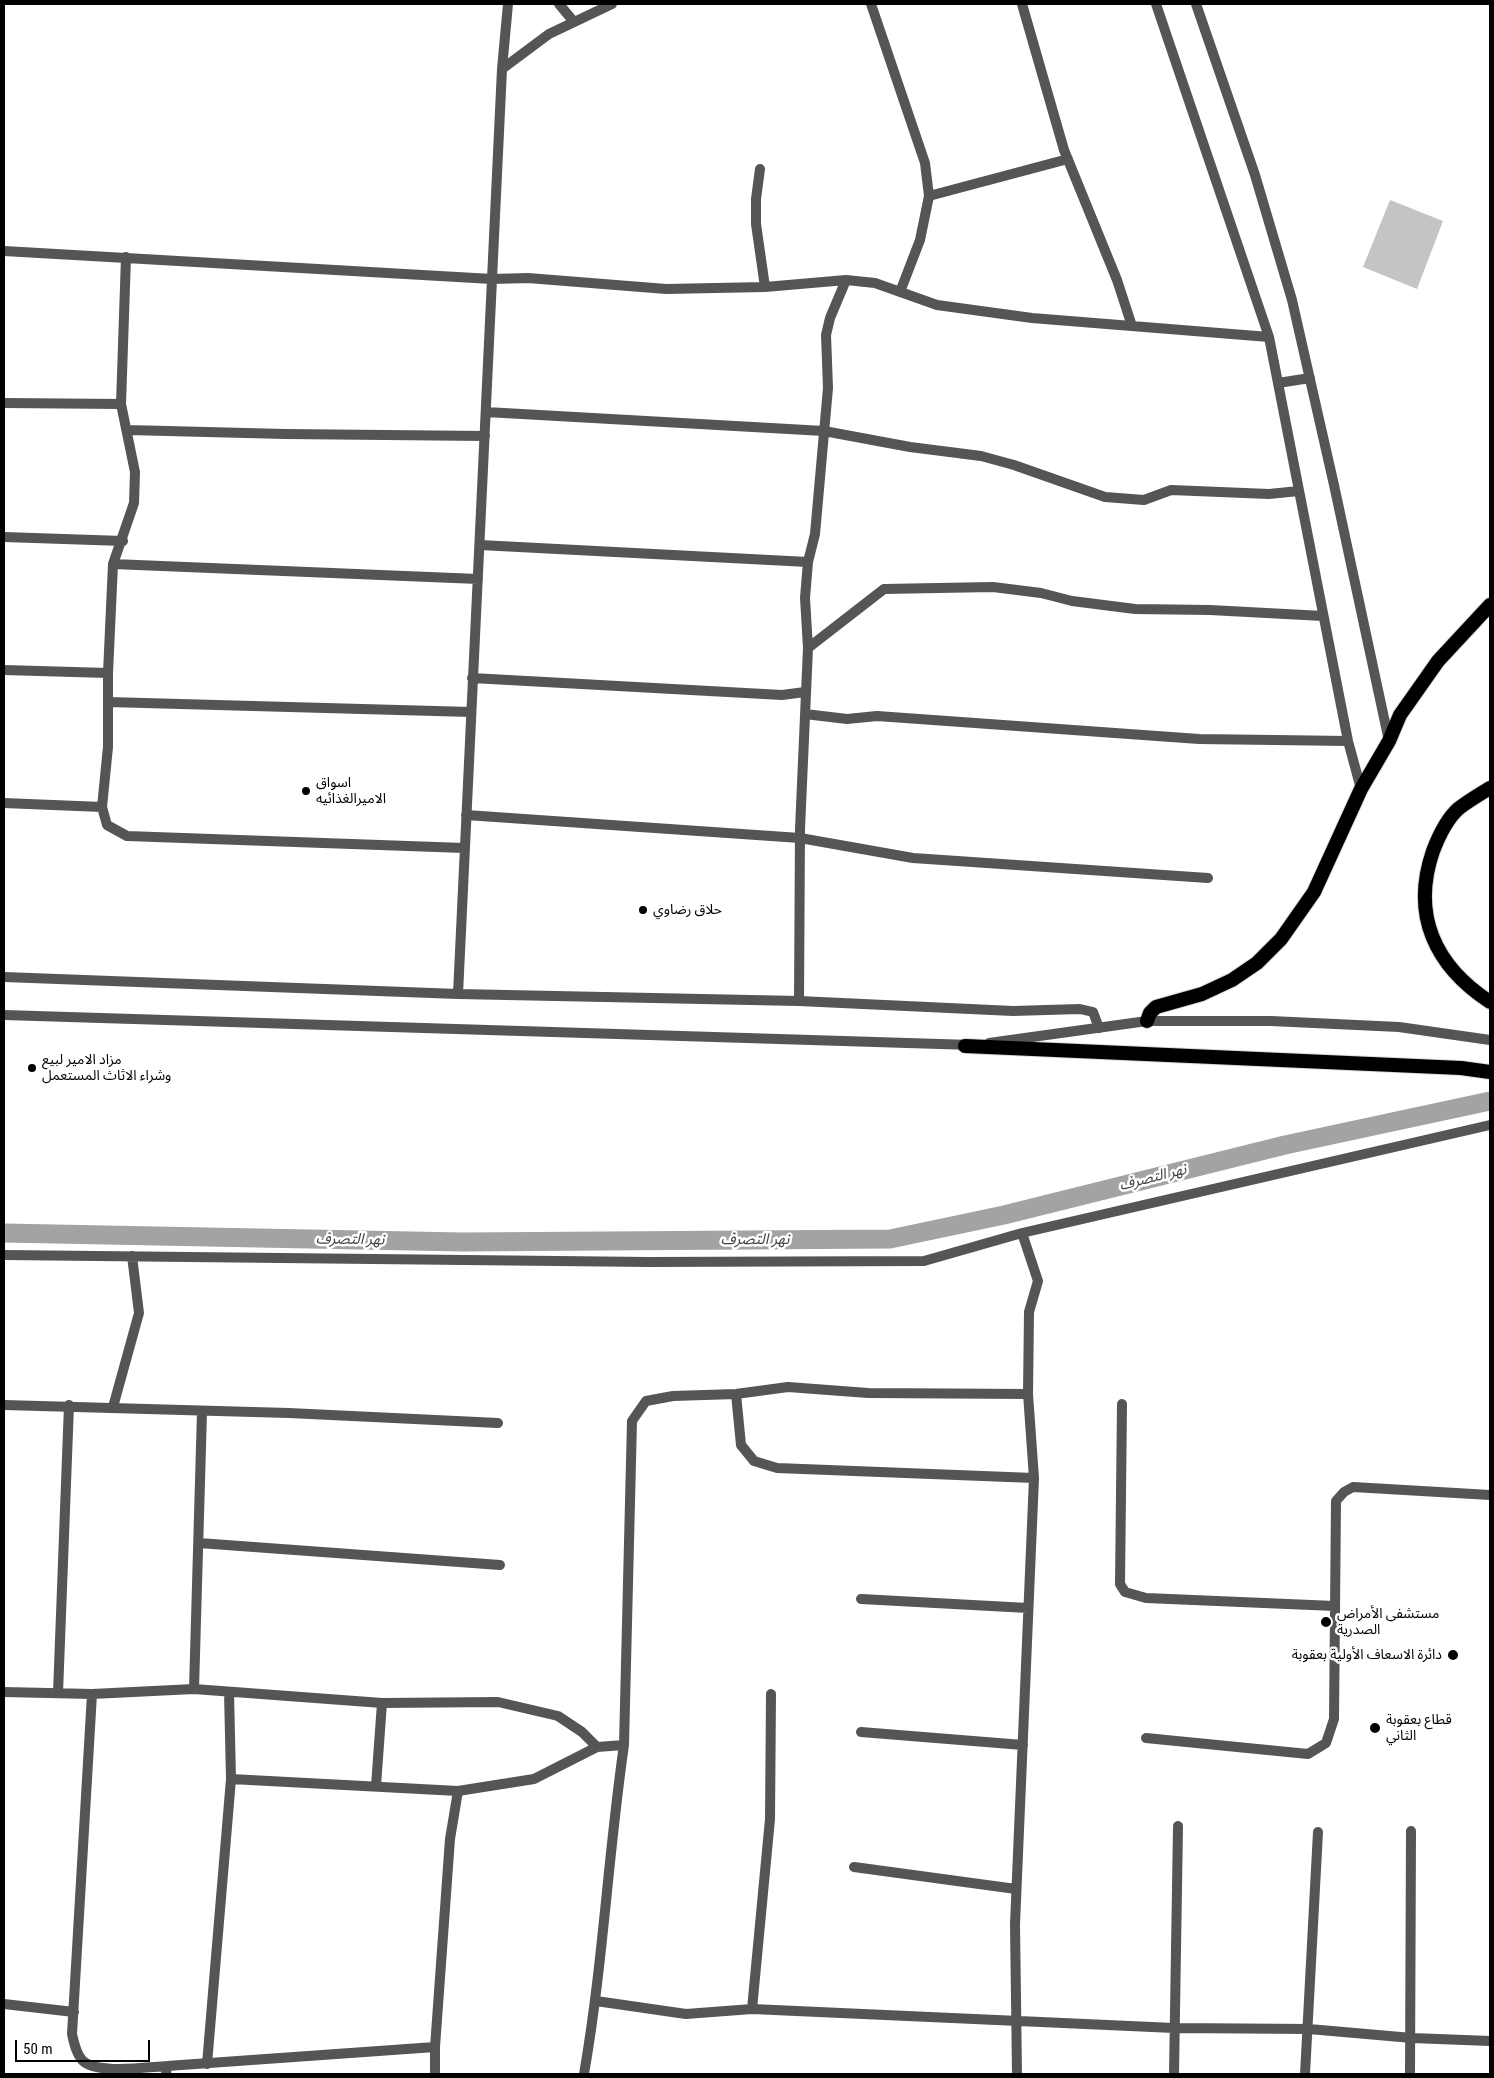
<!DOCTYPE html>
<html>
<head>
<meta charset="utf-8">
<style>
  body { margin:0 }
  #map { position:relative; width:1494px; height:2078px; overflow:hidden; background:#fff; font-family:"Roboto Condensed",sans-serif }
  canvas { display:block }
  .frame { position:absolute; inset:0; border:5px solid #000; pointer-events:none }
  .scale { position:absolute; left:15px; top:2040px; width:135px; height:22px; box-sizing:border-box; border:2px solid #000; border-top:0; padding-left:6px; font-size:15px; line-height:18px; white-space:nowrap; color:#000; -webkit-text-stroke:4px #fff; paint-order:stroke }
</style>
</head>
<body>
<div id="map">
<canvas width="1494" height="2078"></canvas>
<div class="frame"></div>
<div class="scale">50 m</div>
</div>
<script>
const c = document.querySelector('canvas').getContext('2d');
c.lineJoin = 'round';
function trace(path, color, width, dash) { c.strokeStyle = color; c.lineWidth = width; c.lineCap = dash ? 'butt' : 'round'; c.setLineDash(dash || []); c.stroke(path); }
function fillPath(path, color) { c.fillStyle = color; c.fill(path, 'evenodd'); }
function write(font, color, halo, rows, align = 'center') {
  c.font = font + ' "Roboto Condensed","Noto Sans Arabic",sans-serif'; c.lineWidth = 5; c.setLineDash([]); c.textBaseline = 'middle'; c.strokeStyle = halo; c.fillStyle = color; for (const [text, x, y, turn = 0] of rows) {
    c.save(); c.translate(x, y); c.rotate((+turn || 0) * Math.PI / 180); c.textAlign = isNaN(turn) ? turn : align; if (halo) c.strokeText(text, 0, 0); c.fillText(text, 0, 0); c.restore();
  }
}
trace(new Path2D(`
  M4,1233L462,1242L890,1239L1004,1215L1285,1145L1490,1101`), '#a3a3a3', 19);
fillPath(new Path2D(`
  M1390,200L1443,221L1417,289L1363,267Z`), '#c4c4c4');
const trunk = new Path2D(`
  M1490,788C1480,794 1468,801 1458,809C1447,819 1438,838 1433,851C1411,915 1435,966 1490,1002
  M1147,1021L1150,1013L1156,1007L1202,994L1232,980L1257,963L1281,939L1314,892L1361,789L1389,741L1400,715L1438,661L1490,605
  M965,1046L1461,1068L1490,1072`);
trace(trunk, '#dbdbdb', 16);
trace(new Path2D(`
  M1122,1404L1120,1584L1125,1592L1146,1598L1335,1606
  M1146,1738L1308,1754L1326,1743L1334,1719L1336,1501L1344,1492L1353,1487L1490,1495`), '#555', 10);
trace(new Path2D(`
  M559,4L574,22
  M871,4L925,163L929,196L920,240L900,292
  M1022,4L1064,150L1117,280L1132,326
  M1156,4L1269,337L1348,741L1361,789
  M1196,4L1255,175L1292,300L1334,485L1389,741
  M502,69L549,34L612,4
  M760,169L756,199V224L765,287
  M929,196L1068,159
  M4,251L492,279L528,278L666,289L765,287L846,280L875,283L937,305L1032,318L1269,337
  M126,257L121,404L135,472L134,503L113,564L108,673V747L102,807L107,825L127,836L464,848
  M1278,383L1310,378
  M4,403L121,404
  M486,412L824,431L910,447L981,456L1014,465L1105,497L1144,500L1171,490L1269,494L1299,491
  M128,430L285,434L485,436
  M4,537L123,541
  M480,545L808,562
  M113,564L478,579
  M808,648L884,589L993,587L1041,593L1072,601L1135,609L1210,610L1323,616
  M4,670L108,673
  M472,678L782,695L805,692
  M108,702L471,712
  M805,714L847,719L877,716L1199,739L1348,741
  M4,803L102,807
  M466,815L800,838L913,858L1208,878
  M4,977L458,994L799,1001L1013,1011L1080,1009L1093,1012L1099,1028
  M458,994L502,69L508,4
  M799,1001L800,829L808,648L805,598L808,562L815,534L828,388L826,335L830,318L846,280
  M4,1255L649,1262L924,1261L1022,1233
  M736,1394L741,1445L754,1461L777,1468L1034,1478
  M4,1405L289,1413L498,1423
  M113,1407L139,1313L132,1256
  M199,1543L500,1565
  M861,1599L1028,1608
  M194,1689L202,1412
  M4,1692L92,1694L194,1689L382,1703L498,1702L558,1716L582,1732L597,1747
  M58,1693L69,1405
  M92,1694L72,2034C74,2043 76,2053 82,2060C96,2075 147,2067 167,2066
  M861,1732L1023,1745
  M624,1745L632,1421L646,1401L673,1396L736,1394L788,1387L868,1393L1028,1394
  M231,1779L458,1791L534,1779L597,1747L624,1745C608,1855 603,1965 584,2074
  M376,1786L382,1703
  M854,1867L1016,1889
  M596,2001L686,2014L752,2009L1174,2028L1309,2029L1412,2038L1490,2041
  M4,2004L74,2012
  M752,2009L770,1819L771,1694
  M207,2064L231,1779L229,1692
  M166,2074L167,2066L435,2047L450,1839L458,1791
  M435,2074V2047
  M1017,2074L1015,1924L1034,1478L1028,1394L1029,1312L1038,1281L1022,1233L1490,1125
  M1174,2074L1178,1826
  M1305,2074L1318,1832
  M1410,2074L1411,1831`), '#555', 10);
trace(new Path2D(`
  M4,1015L972,1045
  M989,1043L1147,1021H1271L1399,1027L1490,1040`), '#555', 10);
trace(trunk, '#000', 14);
for (const [x, y, r, color] of [
  [306,791,5,"#000"],
  [643,910,5,"#000"],
  [32,1068,5,"#000"],
  [1326,1622,6,"#000"],
  [1453,1655,6,"#000"],
  [1375,1728,6,"#000"]
]) { const dot = new Path2D(); dot.arc(x, y, r, 0, 2 * Math.PI); c.fillStyle = color; c.fill(dot); trace(dot, '#fff', 2); }
write('14px', '#000', '#fff', [
  ["اسواق",316,783],
  ["الاميرالغذائيه",316,799],
  ["حلاق رضاوي",653,910],
  ["مزاد الامير لبيع",42,1060],
  ["وشراء الاثاث المستعمل",42,1076],
  ["مستشفى الأمراض",1337,1614],
  ["الصدرية",1337,1630],
  ["دائرة الاسعاف الأولية بعقوبة",1442,1655,"right"],
  ["قطاع بعقوبة",1386,1720],
  ["الثاني",1386,1736]
], 'left');
write('italic 15px', '#444', '#fff', [
  ["نهر التصرف",1153,1178,-14],
  ["نهر التصرف",350,1240,1],
  ["نهر التصرف",755,1240]
]);
</script>
</body>
</html>
